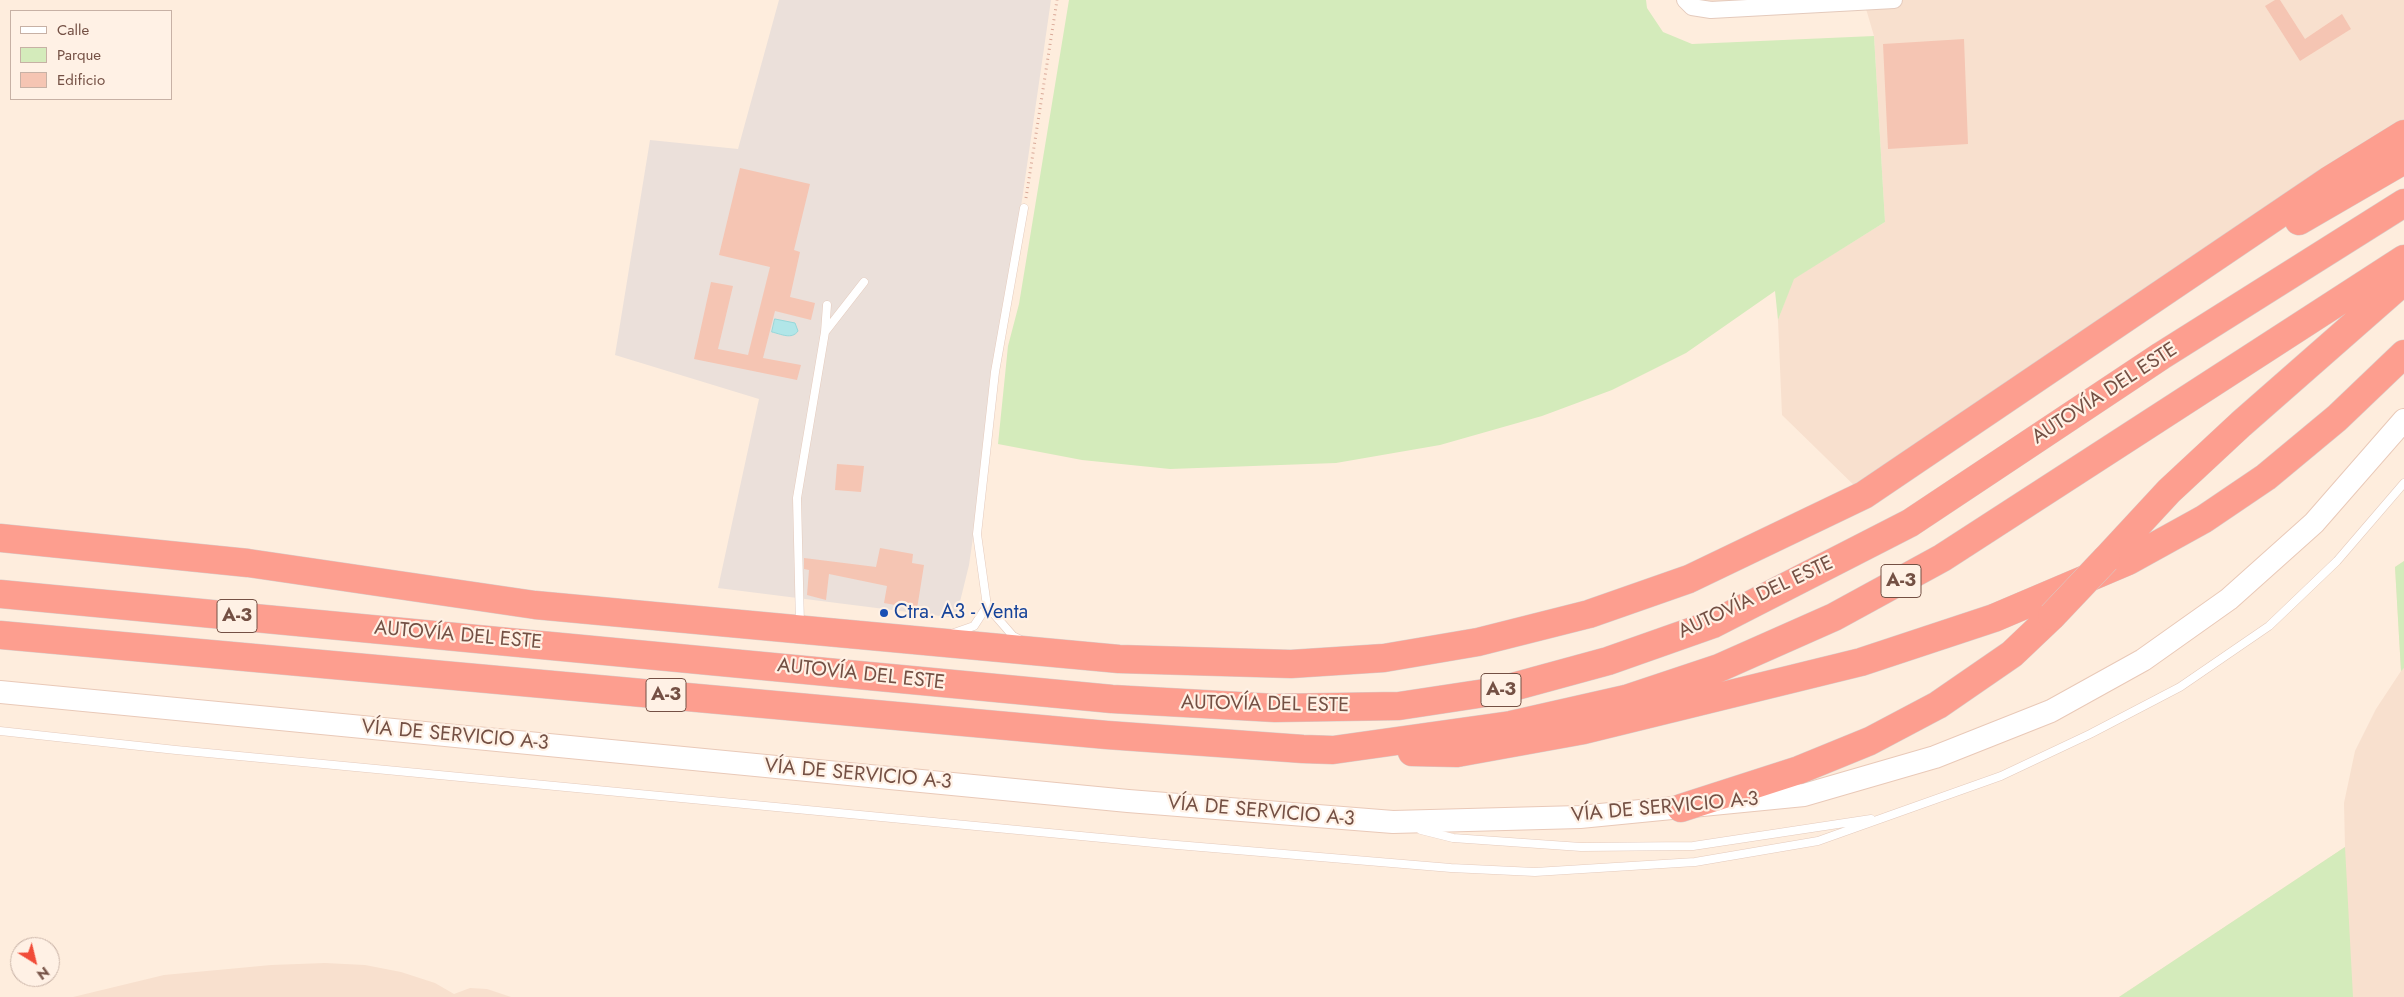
<!DOCTYPE html>
<html>
<head>
<meta charset="utf-8">
<style>
  body { margin:0 }
  #map { position:relative; width:2404px; height:997px; overflow:hidden; background:#feeddd; font-family:Jost,sans-serif }
  canvas { display:block }
  .legend { position:absolute; left:10px; top:10px; width:162px; height:90px; box-sizing:border-box; background:#fff1e5; border:1px solid #c7b1a5; margin:0; padding:6px 9px; list-style:none; font-size:15px; color:#745044 }
  .legend li { display:flex; align-items:center; gap:10px; height:25px }
  .legend b { width:25px; border:1px solid #c7b1a5 }
  .north { position:absolute; left:10px; top:937px; width:50px; height:50px; box-sizing:border-box; background:#fff1e5; border:1px solid #c7b1a5; border-radius:50%; rotate:144deg; font-size:14px; font-weight:700; line-height:20px; text-align:center; color:#745044 }
  .north::after { content:''; display:block; margin:auto; width:18px; height:22px; background:#f14c38; clip-path:polygon(50% 0,100% 100%,50% 72%,0 100%) }
</style>
</head>
<body>
<div id="map">
<canvas width="2404" height="997"></canvas>
<ul class="legend">
<li><b style="height:6px;background:#fff"></b>Calle</li>
<li><b style="height:14px;background:#d4ebbb"></b>Parque</li>
<li><b style="height:14px;background:#f5c5b3"></b>Edificio</li>
</ul>
<div class="north">N</div>
</div>
<script>
const c = document.querySelector('canvas').getContext('2d');
c.lineJoin = 'round';
function fillPath(path, color) { c.fillStyle = color; c.fill(path, 'evenodd'); }
function trace(path, color, width, dash) { c.strokeStyle = color; c.lineWidth = width; c.lineCap = dash ? 'butt' : 'round'; c.setLineDash(dash || []); c.stroke(path); }
function write(font, color, halo, rows, align = 'center') {
  c.font = font + ' Jost,sans-serif'; c.lineWidth = 4.5; c.setLineDash([]); c.textBaseline = 'middle'; c.strokeStyle = halo; c.fillStyle = color; for (const [text, x, y, turn = 0] of rows) {
    c.save(); c.translate(x, y); c.rotate((+turn || 0) * Math.PI / 180); c.textAlign = isNaN(turn) ? turn : align; if (halo) c.strokeText(text, 0, 0); c.fillText(text, 0, 0); c.restore();
  }
}
fillPath(new Path2D(`
  M1685,0H2404V134L1864,495L1782,415L1778,320L1793,279L1885,222L1874,36L1864,2L1711,10Z
  M2404,561V997H2119L2345,847L2344,803L2355,751L2376,709L2401,671L2395,567Z
  M325,963L365,965L401,972L435,983L454,994L470,988L487,989L511,997H73L164,975L271,965Z`), '#f8e0ce');
fillPath(new Path2D(`
  M779,0H1051L969,565L956,618L718,588L759,399L615,355L650,140L738,149Z`), '#ebe0da');
fillPath(new Path2D(`
  M1069,0H1646L1647,8L1663,32L1692,44L1874,36L1885,222L1794,279L1778,320L1775,291L1686,353L1612,390L1542,416L1440,445L1336,463L1170,469L1082,460L998,444L1008,346L1019,304Z
  M2404,561V668L2401,671L2395,567Z
  M2345,847L2353,997H2119Z`), '#d4ebbb');
const water = new Path2D(`
  M775,319L795,323L798,331C792,340 781,334 772,332Z`);
fillPath(water, '#b1e6e8');
trace(water, '#96d8da', 1);
fillPath(new Path2D(`
  M2275,0H2280L2305,39L2342,14L2351,29L2300,61L2265,6Z
  M1964,39L1968,144L1888,149L1883,44Z
  M740,168L810,184L794,250L800,252L790,297L815,303L811,320L775,311L763,358L801,365L797,380L694,359L711,282L733,286L718,349L748,355L770,267L719,255Z
  M837,464L864,466L861,492L835,490Z
  M880,548L913,554L912,563L924,565L917,609L884,603L887,586L829,574L826,600L807,595L809,570L804,569V558L876,567Z`), '#f5c5b3');
const service = new Path2D(`
  M825,332L827,305
  M800,625L797,498L825,332L864,282
  M951,634L974,626L987,606
  M1021,640L1013,636L987,606L977,534L995,372L1024,208
  M0,731L176,750L1165,844L1451,868L1535,872L1695,862L1818,841L2001,776L2090,734L2180,687L2269,626L2337,561L2404,483
  M1421,830L1453,838L1581,847L1693,846L1871,819`);
const minor = new Path2D(`
  M1685,0L1692,7L1711,10L1894,0`);
const secondary = new Path2D(`
  M0,692L1128,801L1393,822L1580,817L1804,795L1935,757L2051,711L2143,660L2229,599L2314,523L2404,420`);
const motorway = new Path2D(`
  M2299,221L2404,160
  M0,538L248,563L535,605L1119,659L1291,664L1384,658L1478,642L1589,614L1689,579L1864,495L2328,181L2404,134
  M2106,559L2169,491L2241,424L2404,281
  M0,594L1112,699L1275,708L1399,706L1498,691L1608,661L1713,624L1910,523L2161,356L2404,203
  M0,635L1107,735L1303,749L1333,750L1511,725L1626,699L1719,668L1834,617L1942,558L2404,259
  M1412,752L1457,753L1584,730L1861,662L1994,618L2128,561L2204,519L2266,477L2337,418L2404,354
  M1681,808L1799,770L1870,741L1938,705L2012,654L2052,616`);
trace(service, '#e4cabc', 9);
trace(minor, '#e4cabc', 18);
trace(secondary, '#e9c9b8', 24);
trace(motorway, '#d8cecb', 29);
trace(new Path2D(`
  M1026,198L1057,0`), '#d9a897', 3, [1, 4]);
trace(service, '#fff', 8);
trace(minor, '#fff', 16);
trace(secondary, '#fff', 22);
trace(motorway, '#fd9e8f', 28);
const motorwayBridge = new Path2D(`
  M2052,616L2106,559`);
trace(motorwayBridge, '#d8cecb', 29, []);
trace(motorwayBridge, '#fd9e8f', 28);
for (const [x, y, r, color] of [
  [884,613,5,"#1a4fb4"]
]) { const dot = new Path2D(); dot.arc(x, y, r, 0, 2 * Math.PI); c.fillStyle = color; c.fill(dot); trace(dot, '#fff1e5', 2); }
for (const [x, y, w] of [
  [1901,581,40],
  [237,616,40],
  [1501,690,40],
  [666,695,40]
]) { const box = new Path2D(); box.roundRect(x - w / 2, y - 16.5, w, 33, 4); c.fillStyle = '#fff1e5'; c.fill(box); trace(box, '#745044', 1); }
write('bold 19px', '#745044', null, [
  ["A-3",1901,581],
  ["A-3",237,616],
  ["A-3",1501,690],
  ["A-3",666,695]
]);
write('20px', '#745044', '#fff1e5', [
  ["AUTOVÍA DEL ESTE",2105,394,-33],
  ["AUTOVÍA DEL ESTE",1756,598,-25],
  ["AUTOVÍA DEL ESTE",458,636,5],
  ["AUTOVÍA DEL ESTE",861,675,6],
  ["AUTOVÍA DEL ESTE",1265,705,1],
  ["VÍA DE SERVICIO A-3",455,736,5],
  ["VÍA DE SERVICIO A-3",858,775,5],
  ["VÍA DE SERVICIO A-3",1665,808,-5],
  ["VÍA DE SERVICIO A-3",1261,812,5]
]);
write('20px', '#164399', '#fff1e5', [
  ["Ctra. A3 - Venta",894,613]
], 'left');
</script>
</body>
</html>
